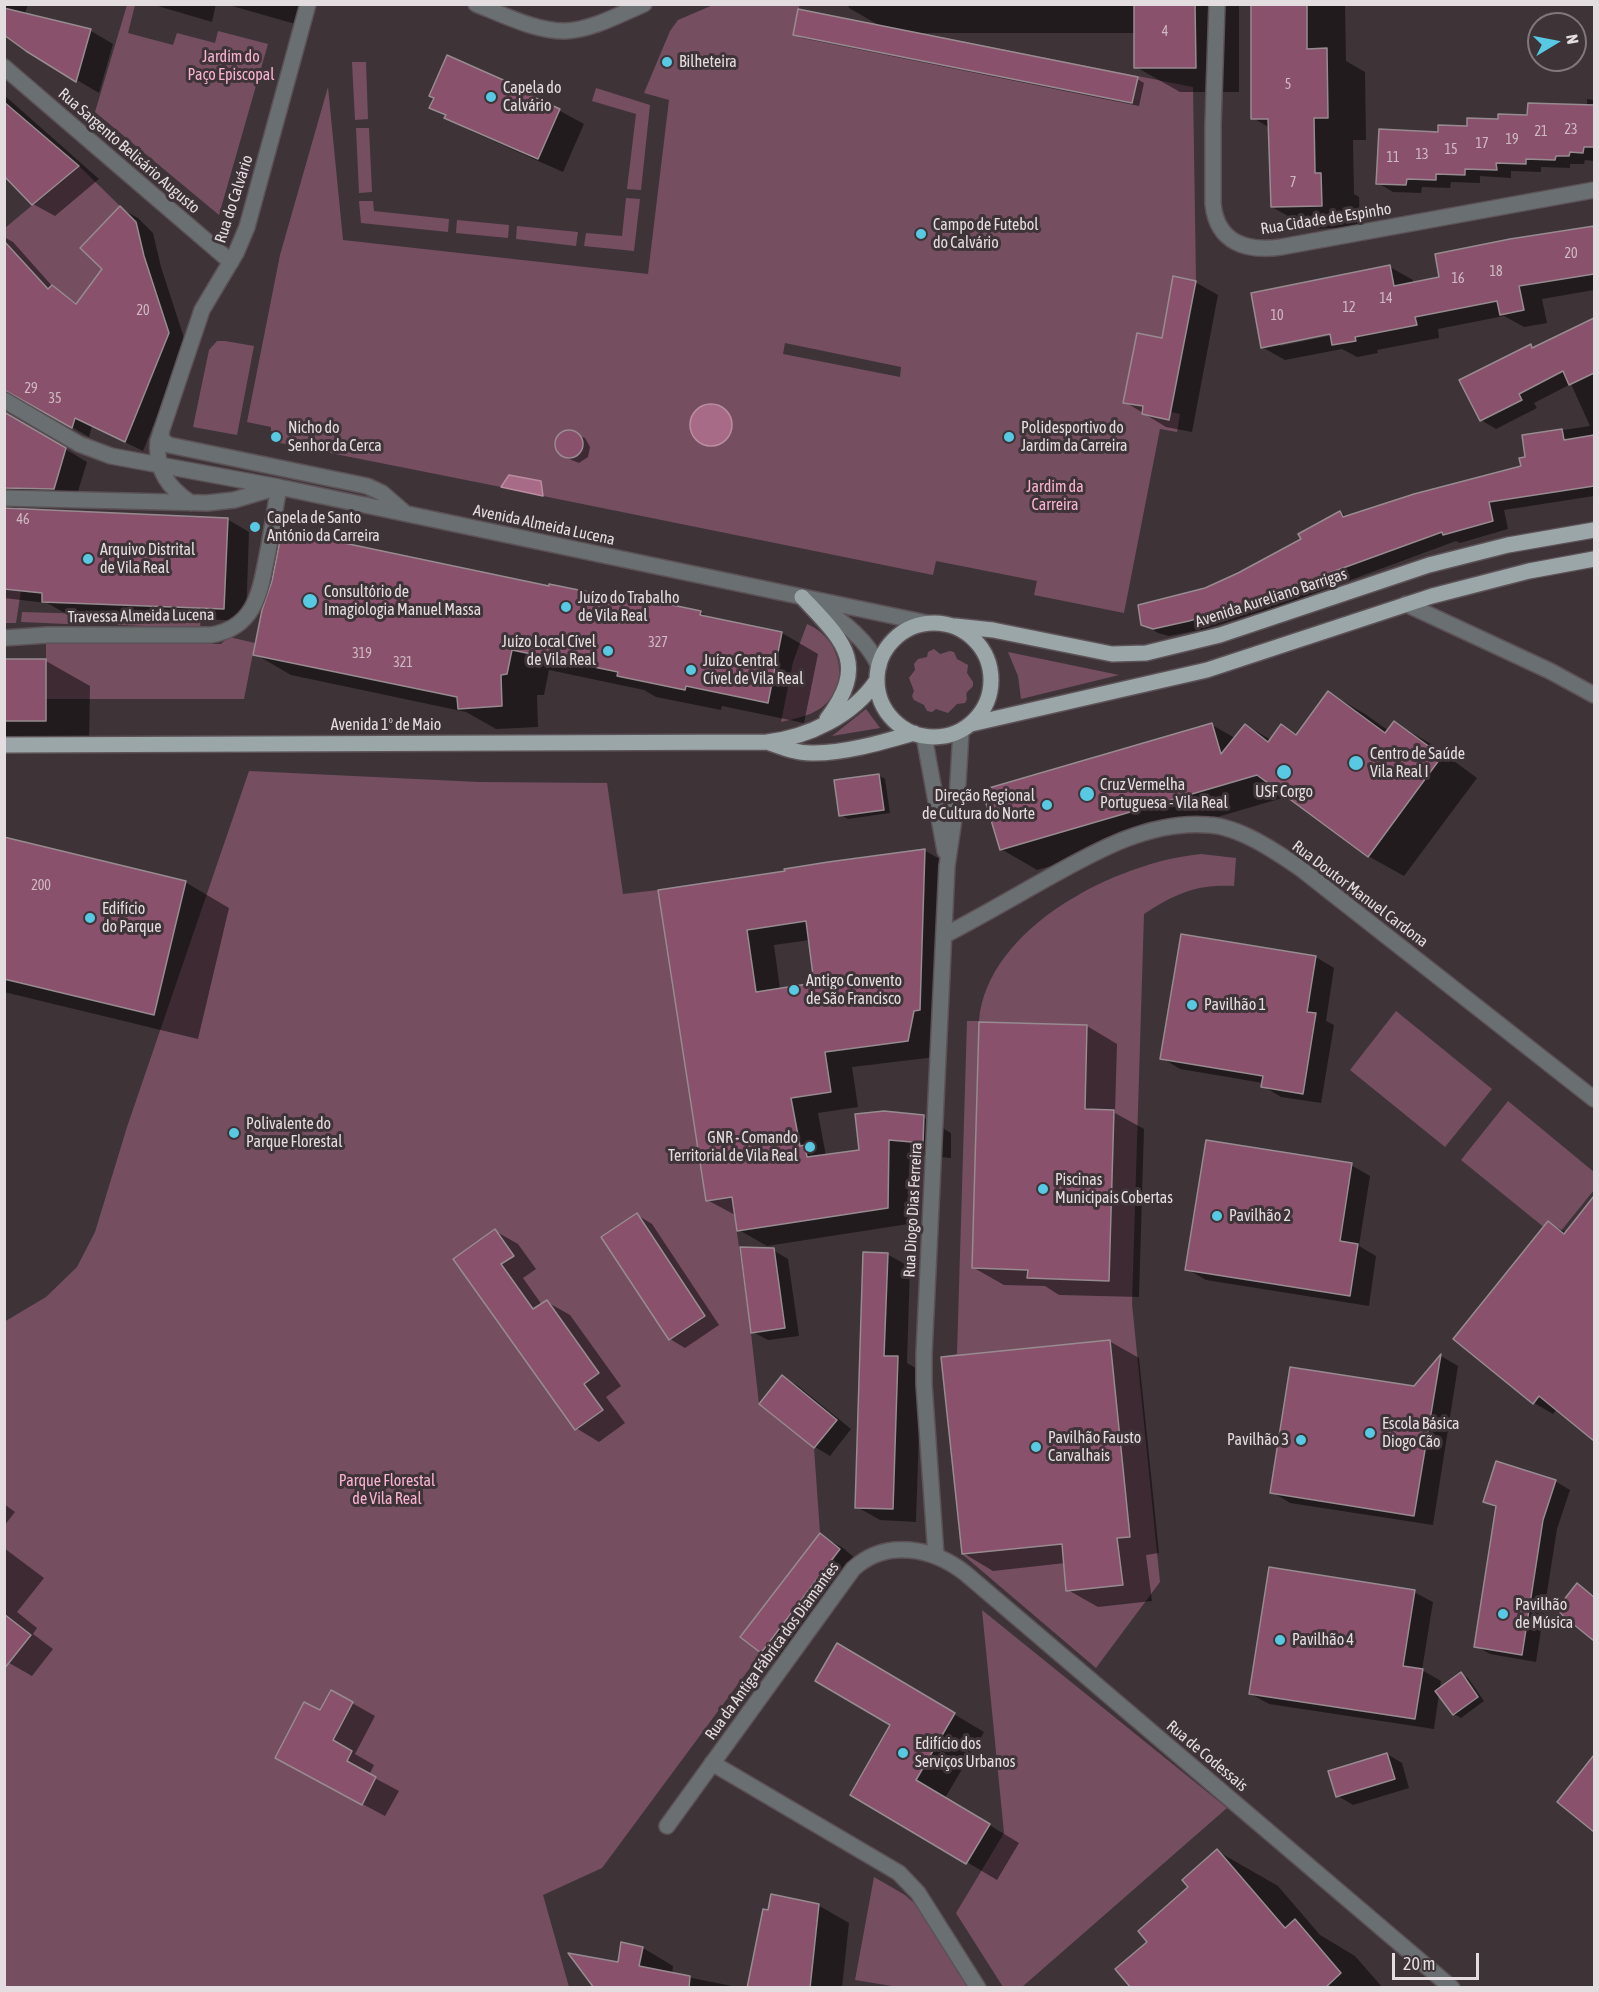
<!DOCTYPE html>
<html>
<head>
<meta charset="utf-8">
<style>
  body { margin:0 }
  #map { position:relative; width:1599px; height:1992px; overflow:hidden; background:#3e3438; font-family:"Asap Condensed",sans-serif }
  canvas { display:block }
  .frame { position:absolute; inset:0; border:6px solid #e4dde0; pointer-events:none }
  .north { position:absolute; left:1527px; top:12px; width:60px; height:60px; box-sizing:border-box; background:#3e3438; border:2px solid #80787b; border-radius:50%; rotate:80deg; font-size:16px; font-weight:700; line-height:24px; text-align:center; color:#e4dde0 }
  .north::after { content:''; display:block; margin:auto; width:21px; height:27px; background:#57c9e2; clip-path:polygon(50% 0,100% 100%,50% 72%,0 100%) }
  .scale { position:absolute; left:1392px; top:1953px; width:87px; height:27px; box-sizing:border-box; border:3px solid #e4dde0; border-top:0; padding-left:8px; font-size:18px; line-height:21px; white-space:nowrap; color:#e4dde0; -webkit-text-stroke:4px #3e3438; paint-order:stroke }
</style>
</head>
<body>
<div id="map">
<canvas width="1599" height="1992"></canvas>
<div class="frame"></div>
<div class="north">N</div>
<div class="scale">20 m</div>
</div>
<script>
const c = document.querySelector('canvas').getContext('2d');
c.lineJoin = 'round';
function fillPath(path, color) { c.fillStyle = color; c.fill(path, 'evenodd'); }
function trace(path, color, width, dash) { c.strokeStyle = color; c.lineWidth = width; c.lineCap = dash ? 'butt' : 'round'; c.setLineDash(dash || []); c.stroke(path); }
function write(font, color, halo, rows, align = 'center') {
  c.font = font + ' "Asap Condensed",sans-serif'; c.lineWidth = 6; c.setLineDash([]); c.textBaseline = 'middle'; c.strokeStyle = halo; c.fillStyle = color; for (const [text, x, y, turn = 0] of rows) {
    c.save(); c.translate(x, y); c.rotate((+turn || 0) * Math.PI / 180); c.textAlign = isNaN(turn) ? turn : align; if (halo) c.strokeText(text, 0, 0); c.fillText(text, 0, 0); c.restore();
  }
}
fillPath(new Path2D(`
  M127,5H135L128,33L173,45L177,33L215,43L218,31L268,44L219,215L95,112Z
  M713,5H799V9L1193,87L1196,281L1171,412L1180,414L1177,432L1160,429L1124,613L1034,595L1037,581L936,561L933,575L543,496L541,481L509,475L501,487L280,443L282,433L271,431V427L247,422L280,255L328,87L343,240L648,274L669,100L644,93L670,31L678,20ZM785,343L901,367L900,377L783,354Z
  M352,62H366L368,119L355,120Z
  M596,88L650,105L641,190L627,189L636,114L592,101Z
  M356,128H369L372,192L359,193Z
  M79,166L120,206L81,248L102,252L147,369L52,285L38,302L5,274L21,259L5,241V228Z
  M626,198L640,199L634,251L584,246L586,233L622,236Z
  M359,201H373L374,211L449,219L448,232L361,223Z
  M457,220L509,225L508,238L456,233Z
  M517,226L578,232L576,246L516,239Z
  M217,341H225L254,346L237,435L193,427L209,350Z
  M5,589L21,591L16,623H5Z
  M22,612L90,614V625L21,622Z
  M118,615L201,617L200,628L118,625Z
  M807,624C841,638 852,684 821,708C809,716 794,719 781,722L793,662Z
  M229,637L255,643L244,699H46V644H221Z
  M934,649L940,654L950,651L954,652L957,659L968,665L967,673L973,682V686C968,692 965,691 967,699L965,703L957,704L948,713L936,709L932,712L927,711L924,705L914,700L912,696L914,691L909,678L915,670L914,664L918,659L927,657L928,652Z
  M1008,652L1119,675L1021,699L1018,676Z
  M866,709L880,728L832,736Z
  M249,771L479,782L607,783L623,894L658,890L706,1200L732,1197L751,1333L759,1404L814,1448L820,1533L740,1636L761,1653L602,1868L543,1895L569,1987H5L4,1322L46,1297L77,1267L95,1232L127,1127Z
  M1201,854L1236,858L1234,886C1196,884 1175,894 1144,914L1132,1304L1160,1582L1096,1668L962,1554L941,1357L957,1354L967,1021H979C987,927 1117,862 1201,854Z
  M1396,1011L1492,1089L1445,1147L1350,1070Z
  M1508,1101L1594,1172V1190L1556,1237L1461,1160Z
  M982,1610L1227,1808L1022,1987H1003L956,1913L1004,1833Z
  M874,1877L905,1895L914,1903L971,1987H898L855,1980Z`), '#754f60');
const water = new Path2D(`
  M690 425a21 21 0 1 1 42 0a21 21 0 1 1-42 0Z
  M509,475L541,481L543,496L501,487Z`);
fillPath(water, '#a86b87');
trace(water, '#ba8da2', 1.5);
fillPath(new Path2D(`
  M4,4H28L25,14L91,31L113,44L99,93L26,50L4,33Z
  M151,4H216L212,22Z
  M225,4H312L306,27Z
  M848,4H1239V92H1180L1136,67V33H918L1137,79L1144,83L1139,106L802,38L795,34L882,27L849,8Z
  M1252,4H1345L1346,61L1365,72L1366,140H1353L1354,194L1359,197L1360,227L1311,229L1272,207L1270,128L1253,118Z
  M518,88L584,124L563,172L471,131L431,107Z
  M4,95L99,179L55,216L33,204L4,174Z
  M1587,99L1594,100V161L1585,160L1584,164H1570V168L1541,167V172L1511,171V178L1480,176V183L1451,182L1450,188L1422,187L1421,193L1393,192L1378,183L1439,134L1499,120L1587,107Z
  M120,208L138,218L153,233L161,267L186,344L143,451L92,426L89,437L27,401L22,399L15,403L4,397V237L13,242L53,287L78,304L104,269Z
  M1594,228V290L1542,299L1547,323L1524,327L1504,316L1438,329L1439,338L1377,350L1378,353L1357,357L1342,349L1285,360L1262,347L1390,267L1413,280V284L1441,278L1510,241ZM1337,332L1338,334L1280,346V342Z
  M1195,282L1218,295L1192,432L1166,427L1125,402Z
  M1594,320V496L1504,510L1508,529L1460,543L1456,541L1283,605L1205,629L1169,636L1158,633L1143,624L1205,589L1239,574L1303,540L1340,512L1348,517L1522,467L1527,458L1523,436L1590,426L1571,384L1534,403L1537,408L1496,429L1481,420L1531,345L1535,348Z
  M4,419L18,421L87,462L75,501H22L16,509L227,519L249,532L246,621L65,613L47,603L4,598Z
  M567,431L585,438L590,447L588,457L579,463L562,456L556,447L557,437Z
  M550,588L634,603L700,612L712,619L782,633L818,654L804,723L722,706L721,710L656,697L644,690L549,670L544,695H537L538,727L496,729L466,712L291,675L255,654Z
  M4,660L46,661L90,686L89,746L4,744Z
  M1329,693L1365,714L1389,731L1395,723L1431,744L1477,778L1404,876L1368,856L1289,796L1037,870L1001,849L1212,725L1235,738L1246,725L1271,740L1282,726L1298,735Z
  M878,775L885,779L890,813L848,819L841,815Z
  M4,838L185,882L229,908L198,1039L4,992Z
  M924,850L952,866L947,1025L942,1026L936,1057L852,1067L858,1107L818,1113L826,1156L861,1152L923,1117L951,1133V1158L916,1155L915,1223L767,1246L739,1230L737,1216L707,1200L659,891ZM810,940L816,984L780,989L774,945Z
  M1316,957L1334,968L1326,1021L1334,1025L1321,1103L1281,1097L1263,1086V1083L1180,1069L1162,1058Z
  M981,1023L1087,1026L1117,1044L1115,1113L1144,1129L1139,1297L1059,1295L1045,1286L1004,1285L974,1268Z
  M1351,1165L1370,1176L1359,1246L1376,1256L1369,1306L1206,1280L1187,1269Z
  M1594,1199V1439L1557,1409L1553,1414L1534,1403L1455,1339L1549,1223L1567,1233Z
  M637,1215L652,1224L719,1325L685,1348L670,1339Z
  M495,1231L518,1244L536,1269L523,1278L542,1305L547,1302L570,1315L621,1386L606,1397L625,1423L599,1442L576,1428L455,1260Z
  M773,1250L788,1259L799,1336L768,1340L753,1332Z
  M887,1254L910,1267L907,1363L921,1371L916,1522L880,1520L857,1507Z
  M1109,1341L1139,1358L1159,1553L1146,1555L1152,1601L1098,1607L1068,1590L1065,1563L993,1571L963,1553Z
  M1441,1356L1458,1366L1433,1525L1290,1503L1272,1492L1414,1388Z
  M783,1377L798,1386L851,1429L830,1456L815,1447L761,1404Z
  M1555,1481L1570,1490L1557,1529L1536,1662L1490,1654L1476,1646L1498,1509L1485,1501Z
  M4,1504L15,1512L4,1526Z
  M820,1535L843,1548L862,1564L784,1665L762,1651Z
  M4,1548L44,1578L17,1612L37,1628L33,1634L53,1649L32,1676L4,1660Z
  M1578,1585L1594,1595V1638L1590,1636Z
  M1414,1592L1433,1602L1422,1670L1441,1681L1440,1689L1461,1674L1468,1678L1484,1701L1461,1718L1454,1714L1439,1694L1434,1729L1269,1704L1251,1694Z
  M868,1663L984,1732L945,1798L1019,1843L997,1880L852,1794L893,1725Z
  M352,1703L375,1716L355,1754L374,1765L369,1775L399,1791L385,1816L300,1771L321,1712Z
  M1387,1754L1402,1763L1409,1788L1353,1805L1338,1796Z
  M1594,1758V1830L1559,1801Z
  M1217,1851L1278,1886L1320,1935L1355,1956L1383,1988H1133L1149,1942Z
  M818,1905L849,1923L842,1988H749Z
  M623,1944L643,1948L673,1966L672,1974L742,1988H597L619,1964Z`), '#0007');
const building = new Path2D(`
  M1134,4H1195L1196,68H1134Z
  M1251,4H1307V49L1327,48L1328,118H1314L1315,173H1321L1322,206L1271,207L1268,119H1251Z
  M4,8L91,29L76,82L26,51L4,35Z
  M798,9L1138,77L1132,103L793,35Z
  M447,55L519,87L518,90L560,109L538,159L444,118L446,115L429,108L434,98L429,96Z
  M4,102L79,166L32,205L4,176Z
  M1528,103L1594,105V147H1584L1583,153L1570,152L1569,156H1556L1555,160L1526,159V164L1496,163L1497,170L1465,169V175L1436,174V180L1407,179L1406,185L1376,184L1379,129L1438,132V125L1467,126V118L1498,119V114L1527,115Z
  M120,206L136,222L144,256L169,333L125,442L75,418L72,428L4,390V241L48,289L52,285L76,304L102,269L80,248Z
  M1594,226V274L1519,286L1524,310L1500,315L1497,301L1415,317L1417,325L1355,337L1356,341L1332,345L1330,334L1261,348L1251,293L1390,265L1394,286L1439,277L1435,254L1510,239Z
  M1173,276L1196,281L1169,420L1142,414L1143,406L1123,403L1137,333L1162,338Z
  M1594,318V373L1569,385L1563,371L1519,394L1522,400L1480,421L1459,380L1531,344L1532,348Z
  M4,412L66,448L54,489L4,488Z
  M1562,429L1564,440L1594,435V486L1489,502L1493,521L1443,535L1442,532L1233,608L1189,621L1153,629L1141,625L1138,605L1205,588L1238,573L1301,539L1298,534L1340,511L1343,517L1414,494L1521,466L1519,458L1525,457L1522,435Z
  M555 444a14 14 0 1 1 28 0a14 14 0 1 1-28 0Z
  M4,508L228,518L224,609L42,602V593L4,589Z
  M282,530L549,586V584L633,601L634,597L701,611L700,615L782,632L768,703L686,686L685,690L617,676L618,672L512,650L507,674L501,675L502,706L458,709L457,697L253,655L262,610L272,581Z
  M4,659H46V721H4Z
  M1328,691L1385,733L1394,721L1442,756L1368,857L1257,775L1000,850L982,790L1212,723L1221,754L1245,724L1268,742L1281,724L1296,735Z
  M879,774L884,810L839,816L834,780Z
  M4,837L186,881L154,1015L4,979Z
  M925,849L920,1010L914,1011L908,1041L825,1052L831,1092L791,1098L800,1146L805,1145L807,1157L859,1150L855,1114L884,1111L924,1115L923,1143L889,1140L888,1208L737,1231L732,1197L706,1201L658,890L785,871L784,869L828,862ZM806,921L814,983L756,992L747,930Z
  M1181,934L1316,956L1307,1012L1316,1013L1303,1094L1261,1087L1263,1076L1160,1059Z
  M979,1022L1087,1025L1085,1109L1114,1110L1109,1281L1027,1278L1028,1270L972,1268Z
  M1206,1140L1352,1163L1340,1241L1358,1244L1350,1296L1185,1270Z
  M1594,1196V1441L1539,1396L1533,1404L1453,1339L1548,1221L1564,1234Z
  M637,1213L705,1316L669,1340L601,1237Z
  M495,1229L514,1256L501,1264L533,1309L547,1300L599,1373L584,1384L603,1410L575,1430L453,1259Z
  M740,1247L774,1248L785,1328L751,1333Z
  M863,1252L888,1253L884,1356H898L893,1509L855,1508Z
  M1110,1340L1130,1537L1117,1538L1123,1585L1066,1591L1062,1544L962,1554L941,1357Z
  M1441,1354L1414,1516L1270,1493L1290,1367L1414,1386Z
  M782,1375L837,1420L814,1448L759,1404Z
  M1496,1461L1556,1480L1543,1520L1522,1655L1474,1647L1496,1506L1483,1502Z
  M820,1533L840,1549L761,1653L740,1637Z
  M1269,1567L1415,1590L1403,1666L1423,1669L1415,1719L1249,1694Z
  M1577,1583L1594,1597V1641L1556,1610Z
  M4,1614L31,1635L4,1669Z
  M837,1643L955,1713L916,1780L990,1824L966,1864L850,1795L890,1725L815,1681Z
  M1461,1672L1478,1697L1453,1715L1435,1691Z
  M331,1690L353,1702L333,1740L352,1751L347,1761L376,1777L362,1805L275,1758L304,1702L320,1710Z
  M1387,1753L1395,1779L1336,1797L1328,1771Z
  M1594,1755V1832L1557,1802Z
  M1217,1849L1285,1928L1295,1919L1341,1973L1325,1988H1131L1115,1969L1147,1942L1138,1931L1188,1887L1182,1880Z
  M771,1894L819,1904L810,1988H747L763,1909L768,1910Z
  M621,1942L643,1947L639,1966L690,1976L689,1988H594L568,1953L618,1962Z`);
fillPath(building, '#8a516c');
trace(building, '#978b90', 1.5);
const street = new Path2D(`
  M476,4C504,15 535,31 565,31C592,30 620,14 644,4
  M1217,4L1213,125V204C1217,243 1247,252 1281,247L1594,190
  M4,67L231,262
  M4,400L79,444L111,456L279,487L927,623
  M161,431L162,440L169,445L367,486L382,493L405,513
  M4,498L207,503L234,500L278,487
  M191,503C168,488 155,469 158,441L202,310L236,253L247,227L308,4
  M815,604C841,619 866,638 879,666
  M1406,604L1550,671L1594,695
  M4,638L47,635H211C257,627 260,590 268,551C272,530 275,508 279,487
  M924,736L945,851
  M945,935C974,920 1002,904 1030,888C1084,858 1145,819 1209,825C1240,827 1275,851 1300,868L1594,1099
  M936,1556L924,1384V1354L947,866L957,799L961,731
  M712,1763L899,1873L918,1893L978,1988
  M667,1826L853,1569C886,1538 933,1548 965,1573L1452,1988`);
const primary = new Path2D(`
  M802,597C842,640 870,662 827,719
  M877 680a57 57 0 1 1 114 0a57 57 0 1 1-114 0Z
  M955,626L993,630L1112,654L1146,653L1220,635L1429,565L1508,545L1594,530
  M971,724L1207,670L1432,596L1529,571L1594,559
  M770,743C784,748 797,753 811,753C843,754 883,742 914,733
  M4,745L767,742C808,737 853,716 877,680`);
trace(street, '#5c5256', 18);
trace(primary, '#5c5256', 18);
trace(street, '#6a6f71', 15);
trace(primary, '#9ba6a9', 15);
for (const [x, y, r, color] of [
  [667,62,6,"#57c9e2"],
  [491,97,6,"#57c9e2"],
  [921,234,6,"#57c9e2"],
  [276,437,6,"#57c9e2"],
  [1009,437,6,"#57c9e2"],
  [255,527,6,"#57c9e2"],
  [88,559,6,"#57c9e2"],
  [310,601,8,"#57c9e2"],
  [566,607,6,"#57c9e2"],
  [608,651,6,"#57c9e2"],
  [691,670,6,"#57c9e2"],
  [1356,763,8,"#57c9e2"],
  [1284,772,8,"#57c9e2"],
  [1087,794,8,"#57c9e2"],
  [1047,805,6,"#57c9e2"],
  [90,918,6,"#57c9e2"],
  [794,990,6,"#57c9e2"],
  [1192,1005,6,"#57c9e2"],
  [234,1133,6,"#57c9e2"],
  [810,1147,6,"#57c9e2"],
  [1043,1189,6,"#57c9e2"],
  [1217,1216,6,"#57c9e2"],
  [1370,1433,6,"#57c9e2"],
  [1301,1440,6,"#57c9e2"],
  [1036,1447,6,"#57c9e2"],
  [1503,1614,6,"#57c9e2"],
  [1280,1640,6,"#57c9e2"],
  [903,1753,6,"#57c9e2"]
]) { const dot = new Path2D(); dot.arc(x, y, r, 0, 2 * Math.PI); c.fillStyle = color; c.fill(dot); trace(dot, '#3e3438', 2); }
write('14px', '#cebac3', null, [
  ["4",1165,32],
  ["5",1288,85],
  ["23",1571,130],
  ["21",1541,132],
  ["19",1512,140],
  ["17",1482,144],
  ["15",1451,150],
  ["13",1422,155],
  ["11",1393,158],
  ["7",1293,183],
  ["20",1571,254],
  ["18",1496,272],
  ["16",1458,279],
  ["14",1386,299],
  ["12",1349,308],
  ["20",143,311],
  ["10",1277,316],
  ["29",31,389],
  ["35",55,399],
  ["46",23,520],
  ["327",658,643],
  ["319",362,654],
  ["321",403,663],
  ["200",41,886]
]);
write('16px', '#fbb3d3', '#3e3438', [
  ["Jardim do",231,57],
  ["Paço Episcopal",231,75],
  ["Jardim da",1055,487],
  ["Carreira",1055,505],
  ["Parque Florestal",387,1481],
  ["de Vila Real",387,1499]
]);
write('16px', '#e4dde0', '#3e3438', [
  ["Bilheteira",679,62],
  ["Capela do",503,88],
  ["Calvário",503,106],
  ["Campo de Futebol",933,225],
  ["do Calvário",933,243],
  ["Nicho do",288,428],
  ["Senhor da Cerca",288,446],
  ["Polidesportivo do",1021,428],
  ["Jardim da Carreira",1021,446],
  ["Capela de Santo",267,518],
  ["António da Carreira",267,536],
  ["Arquivo Distrital",100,550],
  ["de Vila Real",100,568],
  ["Consultório de",324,592],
  ["Imagiologia Manuel Massa",324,610],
  ["Juízo do Trabalho",578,598],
  ["de Vila Real",578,616],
  ["Juízo Local Cível",596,642,"right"],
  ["de Vila Real",596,660,"right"],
  ["Juízo Central",703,661],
  ["Cível de Vila Real",703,679],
  ["Centro de Saúde",1370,754],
  ["Vila Real I",1370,772],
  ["Cruz Vermelha",1100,785],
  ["Portuguesa - Vila Real",1100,803],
  ["USF Corgo",1284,792,"center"],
  ["Direção Regional",1035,796,"right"],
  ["de Cultura do Norte",1035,814,"right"],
  ["Edifício",102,909],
  ["do Parque",102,927],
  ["Antigo Convento",806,981],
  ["de São Francisco",806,999],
  ["Pavilhão 1",1204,1005],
  ["Polivalente do",246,1124],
  ["Parque Florestal",246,1142],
  ["GNR - Comando",798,1138,"right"],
  ["Territorial de Vila Real",798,1156,"right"],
  ["Piscinas",1055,1180],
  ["Municipais Cobertas",1055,1198],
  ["Pavilhão 2",1229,1216],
  ["Escola Básica",1382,1424],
  ["Diogo Cão",1382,1442],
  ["Pavilhão Fausto",1048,1438],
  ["Carvalhais",1048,1456],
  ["Pavilhão 3",1289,1440,"right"],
  ["Pavilhão",1515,1605],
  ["de Música",1515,1623],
  ["Pavilhão 4",1292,1640],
  ["Edifício dos",915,1744],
  ["Serviços Urbanos",915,1762]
], 'left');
write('16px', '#e4dde0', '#3e3438', [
  ["Rua Sargento Belisário Augusto",129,151,41],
  ["Rua do Calvário",234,199,-72],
  ["Rua Cidade de Espinho",1326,219,-9],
  ["Avenida Almeida Lucena",544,525,12],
  ["Avenida Aureliano Barrigas",1271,598,-18],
  ["Travessa Almeida Lucena",141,616,-1],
  ["Avenida 1º de Maio",386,725],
  ["Rua Doutor Manuel Cardona",1360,894,37],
  ["Rua Diogo Dias Ferreira",913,1210,-87],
  ["Rua da Antiga Fábrica dos Diamantes",772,1651,-54],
  ["Rua de Codessais",1207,1756,40]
]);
</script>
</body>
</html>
